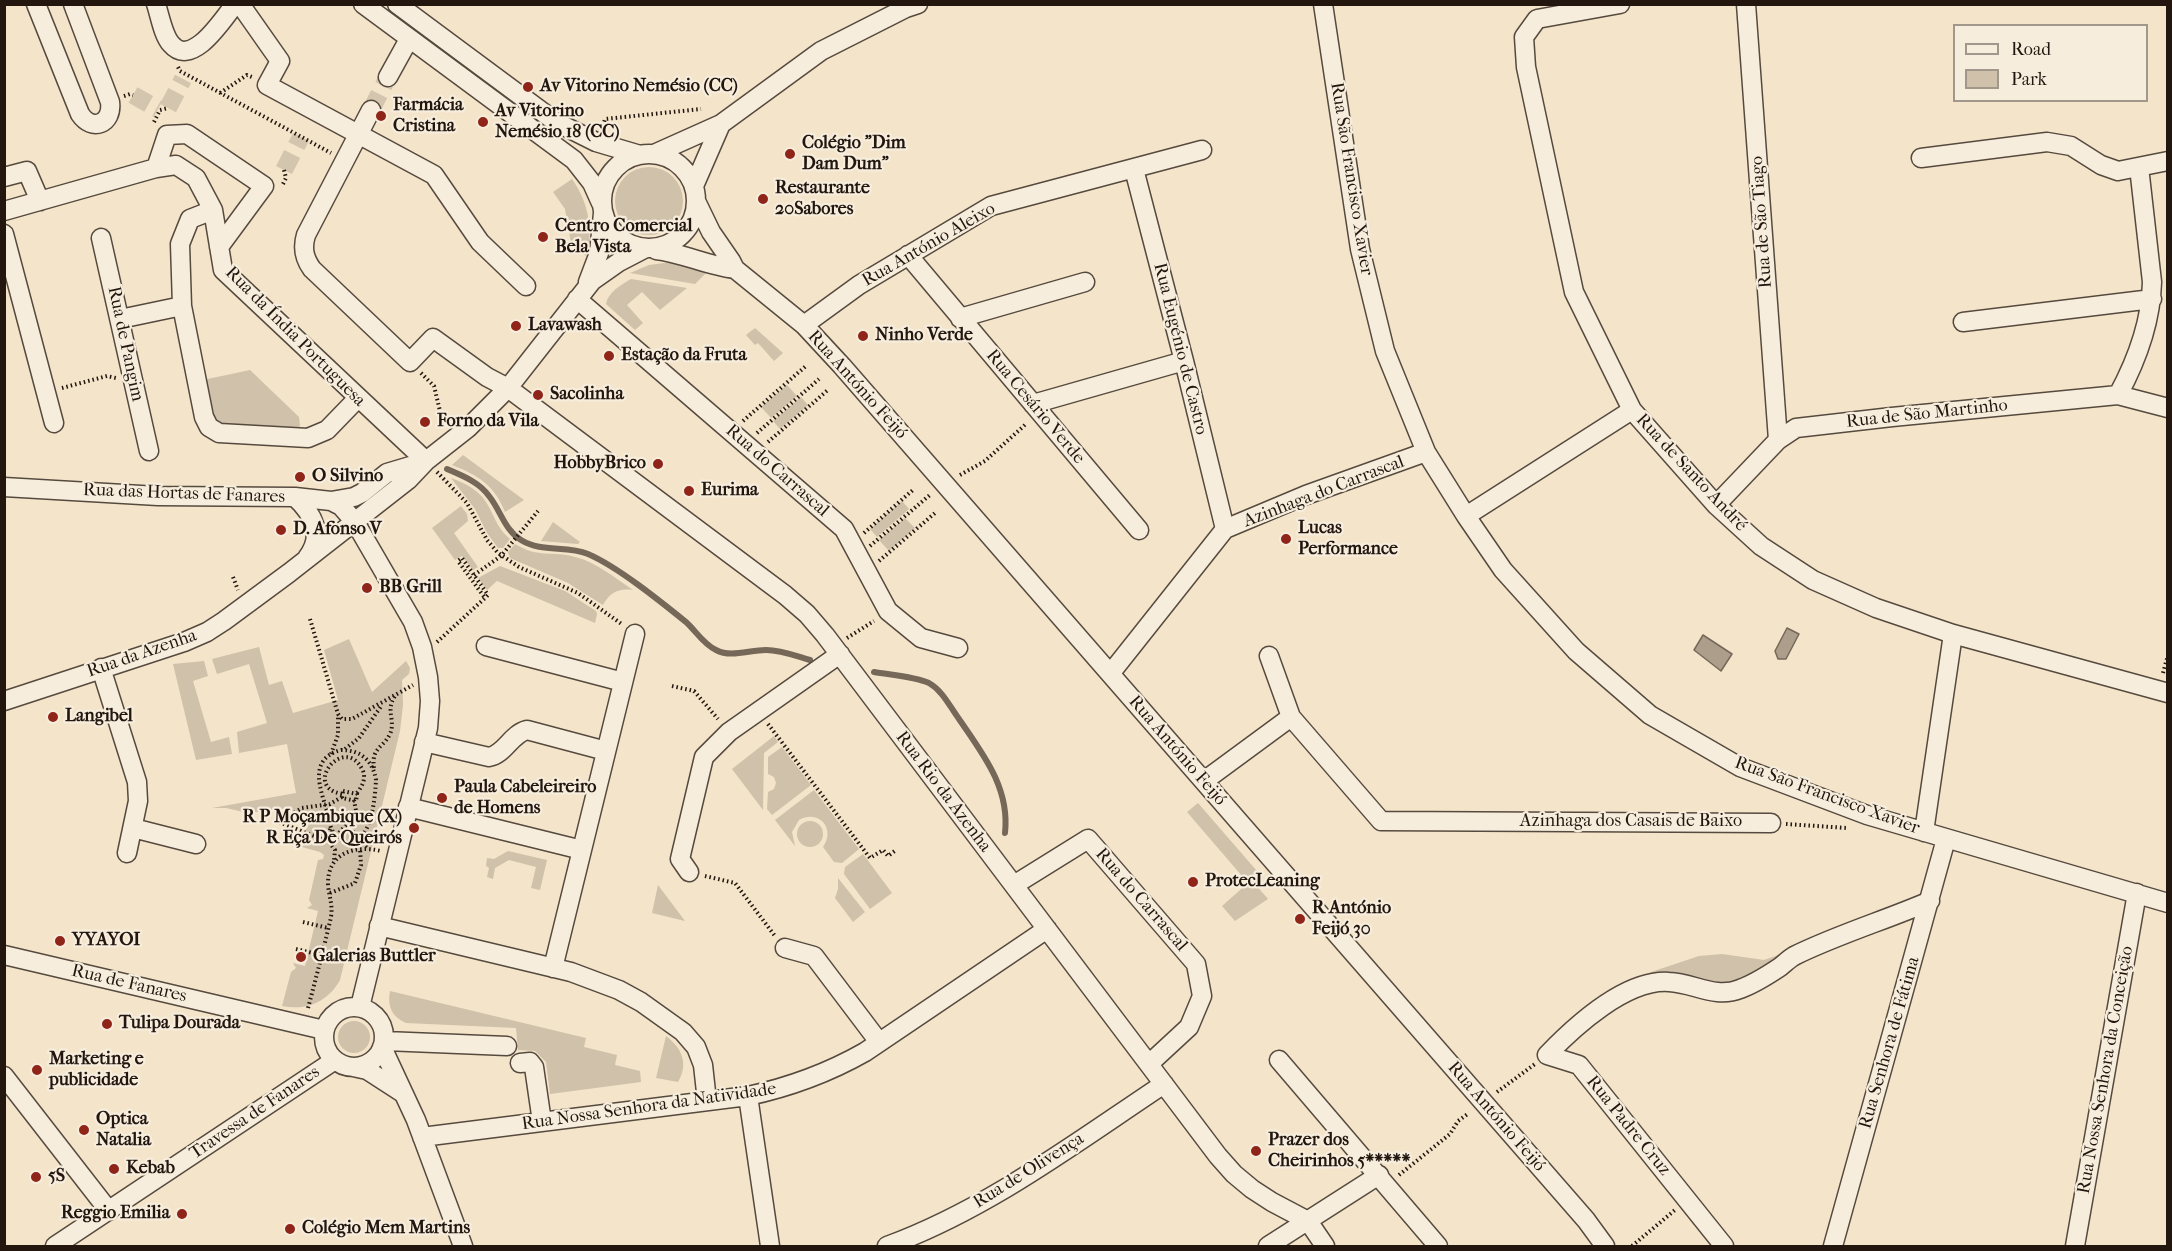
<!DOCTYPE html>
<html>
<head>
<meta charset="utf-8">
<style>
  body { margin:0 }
  #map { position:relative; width:2172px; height:1251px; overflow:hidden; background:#f3e4ca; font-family:"IM FELL French Canon",serif }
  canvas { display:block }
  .frame { position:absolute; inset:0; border:6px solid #22160f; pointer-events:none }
  .legend { position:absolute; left:1953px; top:24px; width:195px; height:78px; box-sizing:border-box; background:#f7eddd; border:2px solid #a2978b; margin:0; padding:8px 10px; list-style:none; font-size:18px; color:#22160f }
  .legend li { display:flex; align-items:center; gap:12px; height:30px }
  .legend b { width:30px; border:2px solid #a2978b }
</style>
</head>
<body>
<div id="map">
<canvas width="2172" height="1251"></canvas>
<div class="frame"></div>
<ul class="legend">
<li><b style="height:8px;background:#f7eddd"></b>Road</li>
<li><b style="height:16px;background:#cfc1aa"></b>Park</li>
</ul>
</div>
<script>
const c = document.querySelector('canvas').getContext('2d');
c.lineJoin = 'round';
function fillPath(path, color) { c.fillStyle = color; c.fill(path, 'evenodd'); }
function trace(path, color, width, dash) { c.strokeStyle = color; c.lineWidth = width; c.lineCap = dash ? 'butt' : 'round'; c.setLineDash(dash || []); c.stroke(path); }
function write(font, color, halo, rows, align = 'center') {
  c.font = font + ' "IM FELL French Canon",serif'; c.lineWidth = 4.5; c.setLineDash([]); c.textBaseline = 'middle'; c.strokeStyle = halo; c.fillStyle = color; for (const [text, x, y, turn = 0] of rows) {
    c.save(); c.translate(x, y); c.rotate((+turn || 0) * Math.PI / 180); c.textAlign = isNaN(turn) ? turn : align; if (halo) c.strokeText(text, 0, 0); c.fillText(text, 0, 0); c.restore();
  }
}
fillPath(new Path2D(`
  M615 201a34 34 0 1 1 68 0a34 34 0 1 1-68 0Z
  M572,179C588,202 594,229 586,256L571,243L565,209L553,192Z
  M672,262L708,271L695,284L630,273L649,265Z
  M631,279L687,288L660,310L642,292L627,305L643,323L635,330L606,304C608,292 621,285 631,279Z
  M755,328L783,353L774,361L758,343L755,345L746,335Z
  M250,370L299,417L300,426L297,429L225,427L214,422L203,380Z
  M787,385L797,396L771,418L761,407Z
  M801,397L808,405L780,429L773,421Z
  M463,455L524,500L505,512C495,486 478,475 452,465Z
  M451,478C467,484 481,491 489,507C495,519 499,530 510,539L503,548H498L487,533L475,509Z
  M902,501L909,509L877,537L870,529Z
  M461,506L467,514L468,521L454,533L478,567L473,570L462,556L455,560L432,528Z
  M905,518L915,528L889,551L879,540Z
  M553,522L580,542L578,544L541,541Z
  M515,544C540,559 551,550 575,557C596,562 615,578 633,590C619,588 610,592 603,605L568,583L510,558L508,552Z
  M500,566L565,591L596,611L597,614L595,623L497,581L487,590L478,578Z
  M349,639L372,692L406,661L410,668L409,674L402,680L403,705L400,731L340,980C328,1002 306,1011 282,1006L291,972L296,968L293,963L305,966L318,911L307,908L312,905L309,900L318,860L323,859L324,855L320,852L302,847L307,827L289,808L248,813L226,808H212L296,793L287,744L239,753L237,732L267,723L249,664L217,674L212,659L259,647L269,685L282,681L293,713L338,700L324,650Z
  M204,661L208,676L193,681L211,742L229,737L232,754L196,760L173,664Z
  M774,736L778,742L764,753L763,810L732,769Z
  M782,747L811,785L772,815L767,809L768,792L774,789L776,783L774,777L768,774V757Z
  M814,790L859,849L842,863L834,862L823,847C836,829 819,809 799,820L792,832L795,846L775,820Z
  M1198,803L1263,878L1255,884L1268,899L1235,921L1222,906L1248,883L1187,812Z
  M797 834a13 13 0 1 1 26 0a13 13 0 1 1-26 0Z
  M508,851L547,860L540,890L531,888L536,867L509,860L495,868L493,879L487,877L489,868L486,866L487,858L494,859Z
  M863,854L892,893L870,909L844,874L845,867Z
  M838,878L865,912L853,922L835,898L838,889Z
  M658,885L685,921L652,913Z
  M1784,953L1788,965C1767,984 1744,1009 1713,1001C1701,998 1690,990 1678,987C1658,982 1626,992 1605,996L1651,972L1699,956L1722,954L1764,960Z
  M390,991L586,1038L584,1047L617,1055L615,1065L640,1071L641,1082L550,1094L546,1062L535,1051L518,1050L516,1028L406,1023C392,1017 387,1006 390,991Z
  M338 1037a16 16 0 1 1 32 0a16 16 0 1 1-32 0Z
  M666,1036C682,1048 689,1064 678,1082L656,1078Z`), '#cfc1aa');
const water = new Path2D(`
  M1787,628L1799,634L1786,659H1778L1775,651Z
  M1703,635L1732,654L1721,671L1694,650Z`);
fillPath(water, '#ac9e8a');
trace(water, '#756859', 1.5);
trace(new Path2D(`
  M447,469C463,476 479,482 489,496C501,511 504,529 521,540C542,553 566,545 588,554C618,567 660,601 686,622C696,631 703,644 716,650C731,658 749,650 766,650C781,650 796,656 810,660
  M874,672C891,675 913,676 929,683C943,691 950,707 959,719C983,754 1010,788 1005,833`), '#756859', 6);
trace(new Path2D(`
  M133,95L158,109
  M168,108L183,79
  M371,110L388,77
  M284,170L301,137`), '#d4c5ae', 18, [18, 9]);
const minor = new Path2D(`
  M36,4L80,114C92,132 113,124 110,102L73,4
  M156,4C160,16 163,35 171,44C192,69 223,19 235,4
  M240,4L280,61L267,85L434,175L480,242L526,286
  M363,4L574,160L592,183L601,203
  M397,4L556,122L596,142L640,155
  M1323,4L1360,249L1385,351L1426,452L1466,516L1503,570L1576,651L1650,715L1740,767L1867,815L2168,903
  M1620,4L1537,19L1524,37L1526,67L1574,292L1632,410L1716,505L1761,546L1813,580L1876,608L1953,634L2168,693
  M1746,4L1778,440
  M388,77L409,39
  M371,110L306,235C302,248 304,258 312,269L410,362L433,338L487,377L508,388L785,595L807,614L825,635L1218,1156L1234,1174L1252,1189L1272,1202L1308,1221L1325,1246
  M602 201a47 47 0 1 1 94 0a47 47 0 1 1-94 0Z
  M654,154L721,124L821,51L906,8L918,4
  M1921,158L2047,142L2071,146L2101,165L2118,171L2168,161
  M156,168L167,135L187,134L264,186L219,247
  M1134,169L1184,361L1225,529
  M4,177L27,171L40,201
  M694,186L721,124
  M696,201L711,232L731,261L735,269L804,325L842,366L1586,1220L1605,1246
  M213,210L190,219L180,244L182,306L204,417L209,427L219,433L308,438L327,430L357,399
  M4,211L156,168L176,165L196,178L213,210L223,270L426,461
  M4,234L54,423
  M101,238L149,451
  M656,250C683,253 708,266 735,269
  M908,255L1139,530
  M588,282L599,253L603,213
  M577,299L844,529L888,611L921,638L958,648
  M960,318L1085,282
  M120,319L182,306
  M1963,322L2152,299
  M804,325L859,285L991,206L1202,150
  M2118,395C2137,360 2151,322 2152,282L2139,167
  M1033,404L1184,361
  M4,487L158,496L295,497L331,501L341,506L355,522L413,622L422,647L428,677L430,701L428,728L360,1007
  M295,497C313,514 325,535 307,558
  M331,501L354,497L362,493L387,473L424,462
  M1716,505L1778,440L1796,428L1892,417L2118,395L2168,408
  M1466,516L1632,410
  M486,646L623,682
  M1269,656L1291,717
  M101,668L137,782L138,801L127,853
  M1110,674L1225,529L1306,495L1426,452
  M4,701L184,642L207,632L224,621L289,573L408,480L426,461L468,428L508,388L592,281L619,262L644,249
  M424,742L489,757C505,754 511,734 527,730L606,751
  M1204,781L1291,717L1381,821L1771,823
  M408,807L582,850
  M133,828L196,844
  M1924,832L1953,634
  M689,872L680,859L704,757L729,732L840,654
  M1014,885L1088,839L1196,964L1202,996L1189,1027L1149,1064
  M379,926L571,972L619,990L641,1002L683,1032L696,1047L703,1065L707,1101
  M785,948L814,956L879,1042
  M4,955L324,1030
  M553,968L635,634
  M324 1037a30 30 0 1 1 60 0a30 30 0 1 1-60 0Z
  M385,1041L507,1046
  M382,1047L416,1120L463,1246
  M1279,1060L1438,1246
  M520,1063L530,1062L534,1067L542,1122
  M353,1067L367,1070L401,1092
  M4,1076L109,1211
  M748,1096L770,1246
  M422,1137L748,1096C790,1087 828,1073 865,1052L1047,929
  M55,1246L335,1060
  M887,1246C988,1209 1075,1143 1164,1084
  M1268,1246L1379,1175
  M1724,1246L1579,1065L1547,1055C1574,1027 1626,979 1669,982C1694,983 1715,999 1740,989C1754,984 1768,975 1780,967C1785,963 1789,959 1794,956C1836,935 1886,920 1930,901
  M1833,1246L1946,839
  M2075,1246L2137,893`);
trace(minor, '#564a3e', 21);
trace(new Path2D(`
  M178,67L180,71L331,153
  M220,93L247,75L252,77
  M124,96L130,94L133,95
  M154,122L160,110L168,108
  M603,126L605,119L701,109
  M283,184L286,178L284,170
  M421,373L434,386L440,411
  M62,388L107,376L116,378
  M743,421L807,365
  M757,433L819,379
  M768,442L829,389
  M437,472L467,503L487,540L498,553L519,567L578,593L623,625
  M960,475L985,461L1027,423
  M864,533L914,489
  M870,546L931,494
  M879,561L935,513
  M474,575L501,556L538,511
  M233,577L238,590
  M310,619L338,714L342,719H352L413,685
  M847,638L874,621
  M437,642L485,598L488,595L462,558L458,561L485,598
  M2163,673L2168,655
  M672,686L694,691L718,719
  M768,724L870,858L883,850L888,856L896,850
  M345,749L359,738L382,705
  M341,750C361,750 373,761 376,780C375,797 372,842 349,842C345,842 340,840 337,837C330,831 329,820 327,811C320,788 308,759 341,750Z
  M331,754L338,735V715
  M374,768C371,748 383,748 390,734C396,720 385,711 395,696
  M343,791L357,794L356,801L342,798Z
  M342,794C301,787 344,734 362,769C367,778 362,787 356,794
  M279,822L329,842L335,850L334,861
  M279,822L302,808L330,804L342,797
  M1786,824L1847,828
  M367,833L365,845L368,848
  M336,836L352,819
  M320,838L328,835L331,827
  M354,841L352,825L356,811L354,800
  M705,876L735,883L775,936
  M330,893L355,883L361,865L360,848
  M303,922L328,928
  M296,949L321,955
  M308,1008C316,978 324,948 331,917C333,905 329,896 328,885C327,852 356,845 381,851
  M1497,1092L1535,1064
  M1399,1175L1450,1134L1458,1121L1469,1113
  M1632,1246L1675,1210`), '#22160f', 4, [1.5, 3]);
trace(minor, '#f7eddd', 18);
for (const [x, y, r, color] of [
  [528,87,6,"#8f2418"],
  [381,116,6,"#8f2418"],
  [483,122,6,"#8f2418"],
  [790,154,6,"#8f2418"],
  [763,199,6,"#8f2418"],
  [543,237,6,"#8f2418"],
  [516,326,6,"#8f2418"],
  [863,336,6,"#8f2418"],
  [609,356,6,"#8f2418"],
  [538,395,6,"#8f2418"],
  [425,422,6,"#8f2418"],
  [658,464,6,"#8f2418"],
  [300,477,6,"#8f2418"],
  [689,491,6,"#8f2418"],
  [281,530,6,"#8f2418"],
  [1286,539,6,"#8f2418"],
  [367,588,6,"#8f2418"],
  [53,717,6,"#8f2418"],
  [442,798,6,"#8f2418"],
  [414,828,6,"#8f2418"],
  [1193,882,6,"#8f2418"],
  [1300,919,6,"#8f2418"],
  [60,941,6,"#8f2418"],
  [301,957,6,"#8f2418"],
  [107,1024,6,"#8f2418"],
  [37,1070,6,"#8f2418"],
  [84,1130,6,"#8f2418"],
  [1256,1151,6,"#8f2418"],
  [114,1169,6,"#8f2418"],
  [36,1177,6,"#8f2418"],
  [182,1214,6,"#8f2418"],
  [290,1229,6,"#8f2418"]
]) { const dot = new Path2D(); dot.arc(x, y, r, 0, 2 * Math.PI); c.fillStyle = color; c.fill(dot); trace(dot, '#f7eddd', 2); }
write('bold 18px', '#22160f', '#f7eddd', [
  ["Av Vitorino Nemésio (CC)",540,87],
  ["Farmácia",393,106],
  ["Cristina",393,127],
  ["Av Vitorino",495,112],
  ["Nemésio 18 (CC)",495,133],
  ["Colégio \"Dim",802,144],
  ["Dam Dum\"",802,165],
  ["Restaurante",775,189],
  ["20Sabores",775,210],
  ["Centro Comercial",555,227],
  ["Bela Vista",555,248],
  ["Lavawash",528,326],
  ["Ninho Verde",875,336],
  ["Estação da Fruta",621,356],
  ["Sacolinha",550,395],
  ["Forno da Vila",437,422],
  ["HobbyBrico",646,464,"right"],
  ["O Silvino",312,477],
  ["Eurima",701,491],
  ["Lucas",1298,529],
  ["Performance",1298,550],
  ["D. Afonso V",293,530],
  ["BB Grill",379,588],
  ["Langibel",65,717],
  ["Paula Cabeleireiro",454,788],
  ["de Homens",454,809],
  ["R P Moçambique (X)",402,818,"right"],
  ["R Eça De Queirós",402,839,"right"],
  ["ProtecLeaning",1205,882],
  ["R António",1312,909],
  ["Feijó 30",1312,930],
  ["YYAYOI",72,941],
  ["Galerias Buttler",313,957],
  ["Tulipa Dourada",119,1024],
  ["Marketing e",49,1060],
  ["publicidade",49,1081],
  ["Optica",96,1120],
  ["Natalia",96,1141],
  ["Prazer dos",1268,1141],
  ["Cheirinhos 5*****",1268,1162],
  ["Kebab",126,1169],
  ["5S",48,1177],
  ["Reggio Emilia",170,1214,"right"],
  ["Colégio Mem Martins",302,1229]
], 'left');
write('18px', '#22160f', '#f7eddd', [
  ["Rua São Francisco Xavier",1351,179,81],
  ["Rua de São Tiago",1762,222,-94],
  ["Rua António Aleixo",929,245,-30],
  ["Rua da Índia Portuguesa",295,337,45],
  ["Rua de Pangim",125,344,78],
  ["Rua Eugénio de Castro",1180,349,76],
  ["Rua António Feijó",857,385,48],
  ["Rua Cesário Verde",1035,407,50],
  ["Rua de São Martinho",1927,414,-6],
  ["Rua do Carrascal",777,471,41],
  ["Rua de Santo André",1691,473,47],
  ["Azinhaga do Carrascal",1324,492,-21],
  ["Rua das Hortas de Fanares",184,494,2],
  ["Rua da Azenha",142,654,-19],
  ["Rua António Feijó",1177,751,49],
  ["Rua Rio da Azenha",943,792,53],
  ["Rua São Francisco Xavier",1827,796,20],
  ["Azinhaga dos Casais de Baixo",1631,822],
  ["Rua do Carrascal",1141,900,49],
  ["Rua de Fanares",129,984,13],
  ["Rua Senhora de Fátima",1890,1043,-74],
  ["Rua Nossa Senhora da Conceição",2106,1070,-80],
  ["Rua Nossa Senhora da Natividade",649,1107,-8],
  ["Travessa de Fanares",255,1113,-34],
  ["Rua António Feijó",1496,1117,49],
  ["Rua Padre Cruz",1628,1126,51],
  ["Rua de Olivença",1029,1171,-32]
]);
</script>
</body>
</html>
